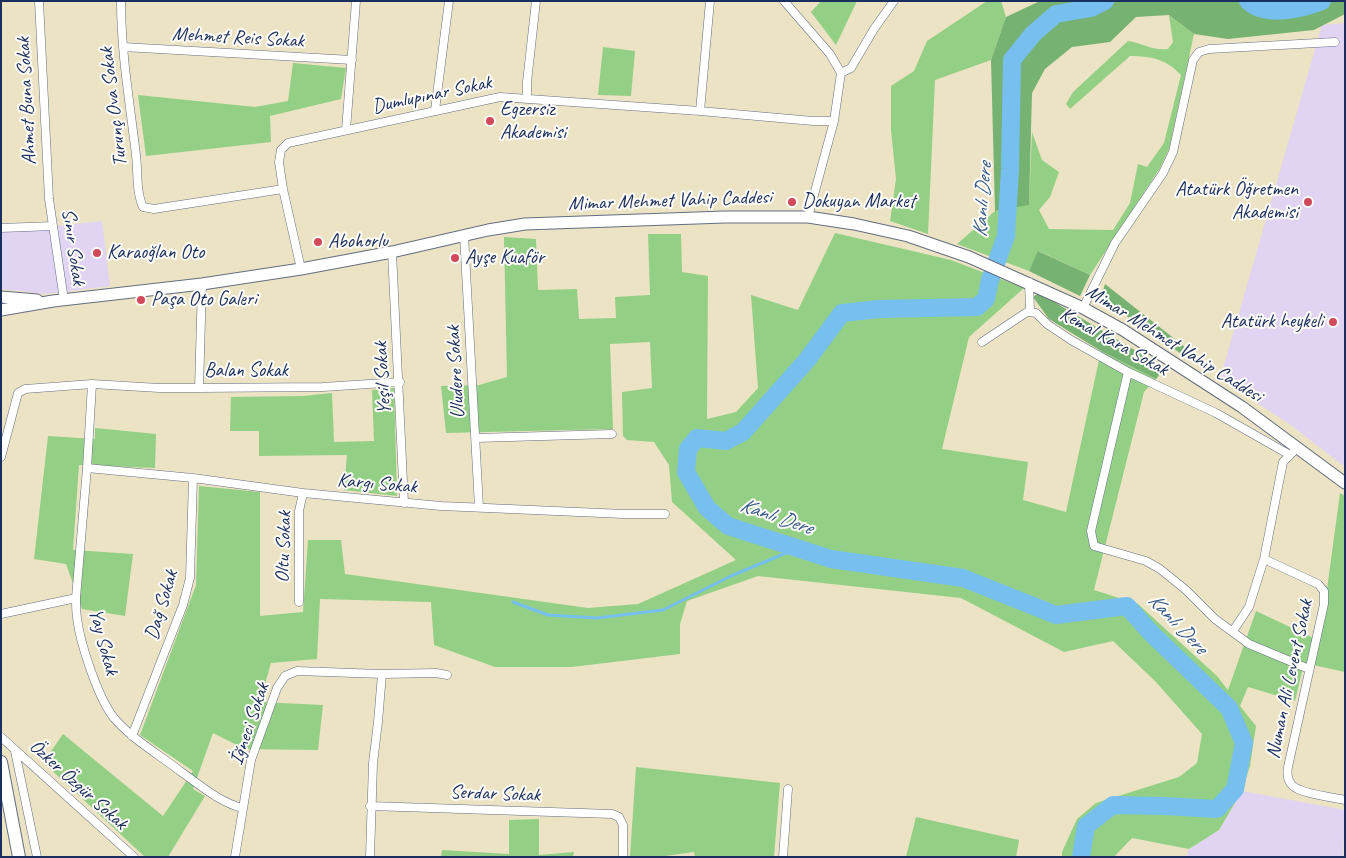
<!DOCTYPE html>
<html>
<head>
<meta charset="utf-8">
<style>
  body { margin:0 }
  #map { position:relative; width:1346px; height:858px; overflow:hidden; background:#ebe3c3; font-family:Caveat,sans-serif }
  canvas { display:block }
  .frame { position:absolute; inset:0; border:2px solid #1b2f5e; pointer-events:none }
</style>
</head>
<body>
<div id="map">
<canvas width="1346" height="858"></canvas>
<div class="frame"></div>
</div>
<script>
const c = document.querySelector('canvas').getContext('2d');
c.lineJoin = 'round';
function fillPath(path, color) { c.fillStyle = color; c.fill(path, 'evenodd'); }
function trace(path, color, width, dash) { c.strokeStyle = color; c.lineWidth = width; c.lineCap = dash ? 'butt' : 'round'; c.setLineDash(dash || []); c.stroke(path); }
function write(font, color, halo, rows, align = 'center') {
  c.font = font + ' Caveat,sans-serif'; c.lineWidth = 4; c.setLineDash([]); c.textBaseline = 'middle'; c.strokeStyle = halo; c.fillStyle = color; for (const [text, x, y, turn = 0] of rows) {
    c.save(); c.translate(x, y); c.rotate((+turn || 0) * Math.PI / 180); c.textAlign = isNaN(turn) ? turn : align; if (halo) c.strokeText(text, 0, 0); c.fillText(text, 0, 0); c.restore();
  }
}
fillPath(new Path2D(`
  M1345,23V467L1288,423L1220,379L1322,25Z
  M102,221L110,286L46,294L1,289V232Z
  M1242,791L1345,810L1343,857H1186L1189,849L1219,830Z`), '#e1d4f3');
fillPath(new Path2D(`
  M821,1H857L836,45L811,12Z
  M987,1H1001L1006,17L991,60L935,80L928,234L890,221L896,179L891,130V86L914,71L927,41Z
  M1169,15L1194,34L1169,149L1160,168L1090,275L1039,251L1029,271L957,244L995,211L1029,204L1032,132L1042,160L1059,172L1050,197L1039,210L1049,229L1113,230L1130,203L1138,164L1147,167L1164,143L1181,75C1166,59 1151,56 1130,56L1070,109L1066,104L1073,92L1128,41C1142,43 1153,51 1168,49L1173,42Z
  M603,47L635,51L631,96L598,95Z
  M293,63L346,68L341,99L270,116L271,142L146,156L138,95L255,107L288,101Z
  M835,233L951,260L1024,288L969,337L942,449L1028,462L1023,500L1066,512L1101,351L1156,379L1144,392L1094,590L1138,604L1217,676L1228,690L1256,611L1320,641L1340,493L1345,496V672L1304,663L1295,701L1248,687L1240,706L1256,726L1250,766L1242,791L1219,830L1189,849L1132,838L1114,857H1062V852L1077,819L1096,803L1179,777L1197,763L1202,734L1155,681L1113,641L1064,652L961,598L758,576L687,601L680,624V654L572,667H495L434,645L431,602L320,599L317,659L271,663L260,702L323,705L318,750L245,749L213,733L193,789L205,796L168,857H145L45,764V760L63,734L163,816L193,771L140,735L196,585L199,486L260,492V616L303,612L308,540H341L345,574L588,608L638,604L736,560L672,502L669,465L654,442L627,440L623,436L622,392L652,388L650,342L610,344L613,429L446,433L441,386L479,385L507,377L504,237L536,239L538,290L577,289L579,319L616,318L615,297L650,295L648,234H681L682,272L708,276L707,419L736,412L758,388L751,295L798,310Z
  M394,388L397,496L344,490L347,455L259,456V431H230L231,397L303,396L332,393L334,442L374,441L372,390Z
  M95,428L156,434L155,468L79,465L73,550L133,554L125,616L82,609L66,564L34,559L48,436L95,439Z
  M636,767L780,783L774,857H695L694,852L658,857H630Z
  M916,817L1019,840L1016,857H906Z
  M539,819V855L574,852L573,857H441L442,850L509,854V820Z`), '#93d085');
fillPath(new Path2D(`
  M1040,1H1345V14L1314,30L1228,39L1194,34L1169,15L1136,17L1110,42L1072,47L1045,69L1032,93L1029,205L995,211L991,60L1006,17Z
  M1038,251L1090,275L1080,296L1029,271Z
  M1105,284L1195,355L1190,360L1101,298Z
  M1039,293L1165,368L1156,379L1101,351L1049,319L1033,297Z`), '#76b272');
trace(new Path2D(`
  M513,602L548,615L597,618L663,610L731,576L798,548`), '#77bfef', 3);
trace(new Path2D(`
  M1248,1C1265,18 1301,9 1322,1
  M1081,857L1086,826L1113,805L1164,806L1217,809L1235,789L1244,743L1229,708L1151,633L1127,606L1056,615L963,578L831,559L728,526L707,508L686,472L688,449L697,438L726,441L743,432L807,360L842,313L879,309L977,307L986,299L990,280L1006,236L1010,169L1012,60L1033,34L1056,14L1091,8L1105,1`), '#77bfef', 18);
const minor = new Path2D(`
  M39,1L49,199L64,300
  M121,1C121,53 130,104 136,155C138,172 136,192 143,207L154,209L283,189
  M784,1L830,54L841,73
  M123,47L352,60
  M841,73L851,68L874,29L894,1
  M527,98V82L536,1
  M435,110L449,1
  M700,111L710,1
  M346,130L356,1
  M808,217L834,121L841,73
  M1,228L53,226
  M464,235L479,507
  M392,252L404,503
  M301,269L283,189L279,162L281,150L288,143L500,97L700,111L813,121H834
  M1029,282L1030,312
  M1083,308L1115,243L1163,173L1173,152L1193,60L1199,52L1209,49L1335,42
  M1030,312L1036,313L1047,324L1071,340L1128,372L1216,413L1290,455
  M982,342L1027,312H1030
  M1128,372L1091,531L1094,546L1146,561L1160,569L1186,590L1215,619L1249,644L1309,669
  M92,384L87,468L76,598C76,605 76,611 77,618C80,643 98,698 114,718C132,739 158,754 180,771C200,785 219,802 242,808
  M199,388L202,284
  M476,438L612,434
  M1,457L18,393L25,389L92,384L159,388H199L323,387L400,382
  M87,468L193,478L303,493L441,506L624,514H665
  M1264,559L1318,584L1324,591V604L1288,767C1287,773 1287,780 1292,785C1300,794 1332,797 1345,800
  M299,602V511L303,493
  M1,614L76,598
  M1233,631L1249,607L1264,559L1283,462L1292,453
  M132,736L183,605L190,578L193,478
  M1,737L134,857
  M15,751L37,857
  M370,806L612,814L619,817L623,825V857
  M235,857L251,760L277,688L285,676L297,671L382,674L436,673L447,675
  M370,857L373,763L378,722L382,674
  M783,857L788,789`);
const secondary = new Path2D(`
  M1,297L37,300
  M1,310L53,301L202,284L301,269L392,252L488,230L525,224L725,217H808L854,224L908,236L969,257L1083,308L1123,330L1242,407L1345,483`);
const trunk = new Path2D(`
  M1,762L19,857`);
trace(minor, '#646e81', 9);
trace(secondary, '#646e81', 13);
trace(trunk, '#646e81', 14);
trace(minor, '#fff', 8);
trace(secondary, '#fff', 11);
trace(trunk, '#fff', 12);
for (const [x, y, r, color] of [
  [490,121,5,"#d1495b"],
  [792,202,5,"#d1495b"],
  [1308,202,5,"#d1495b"],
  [318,242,5,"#d1495b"],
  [97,253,5,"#d1495b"],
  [455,258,5,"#d1495b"],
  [141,300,5,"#d1495b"],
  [1333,322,5,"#d1495b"]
]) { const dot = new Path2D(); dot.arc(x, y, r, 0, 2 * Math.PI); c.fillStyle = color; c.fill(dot); trace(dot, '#fdfcf7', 2); }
write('20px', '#1b2f5e', '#fdfcf7', [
  ["Mehmet Reis Sokak",238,38,3],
  ["Dumlupınar Sokak",432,95,-12],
  ["Ahmet Buna Sokak",27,101,-93],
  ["Turunç Ova Sokak",114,107,-97],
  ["Mimar Mehmet Vahip Caddesi",670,201,-2],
  ["Sınır Sokak",73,247,82],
  ["Kemal Kara Sokak",1114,342,29],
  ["Mimar Mehmet Vahip Caddesi",1174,344,32],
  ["Balan Sokak",246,371],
  ["Uludere Sokak",456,372,-93],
  ["Yeşil Sokak",383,378,-93],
  ["Kargı Sokak",377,484,5],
  ["Oltu Sokak",284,547,-88],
  ["Dağ Sokak",162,605,-73],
  ["Yay Sokak",103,642,75],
  ["Numan Ali Levent Sokak",1290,679,-78],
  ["İğneci Sokak",250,724,-71],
  ["Özker Özgür Sokak",78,785,42],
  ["Serdar Sokak",495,794,2]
]);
write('20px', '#1b2f5e', '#fdfcf7', [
  ["Egzersiz",500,110],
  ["Akademisi",500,133],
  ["Atatürk Öğretmen",1298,190,"right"],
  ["Akademisi",1298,213,"right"],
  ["Dokuyan Market",802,202],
  ["Abohorlu",328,242],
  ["Karaoğlan Oto",107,253],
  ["Ayşe Kuaför",465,258],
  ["Paşa Oto Galeri",151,300],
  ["Atatürk heykeli",1323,322,"right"]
], 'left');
write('italic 21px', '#375a8a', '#fdfcf7', [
  ["Kanlı Dere",983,200,-86],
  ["Kanlı Dere",776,517,19],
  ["Kanlı Dere",1177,624,46]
]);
</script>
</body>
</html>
